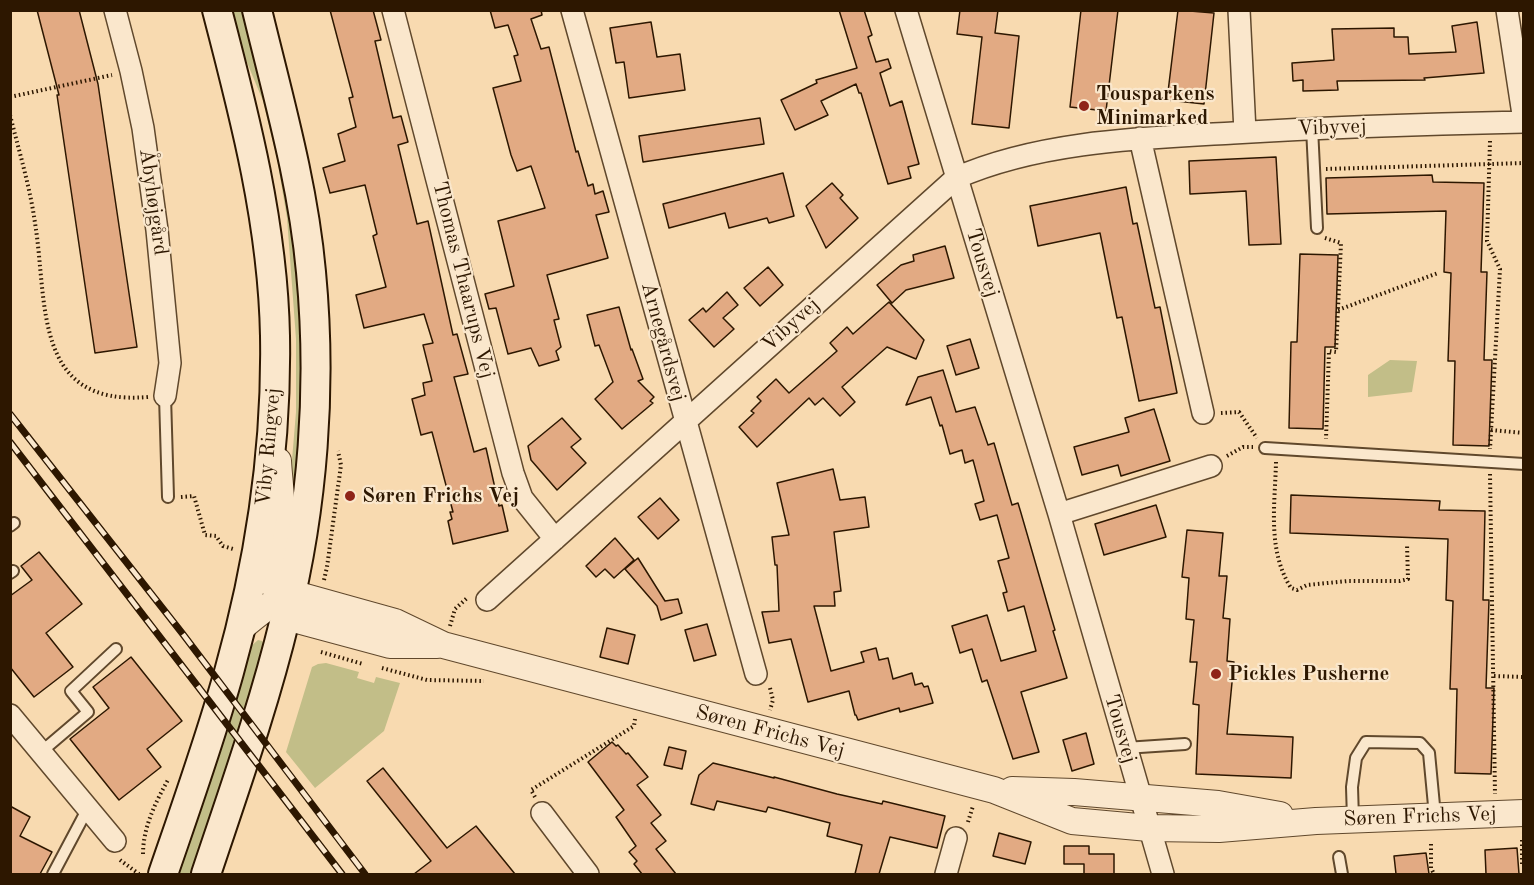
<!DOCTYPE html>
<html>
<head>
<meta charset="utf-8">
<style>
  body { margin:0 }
  #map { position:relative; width:1534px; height:885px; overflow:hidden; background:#f8dab0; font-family:"Old Standard TT",serif }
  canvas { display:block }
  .frame { position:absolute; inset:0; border:12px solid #2d1700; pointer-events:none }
</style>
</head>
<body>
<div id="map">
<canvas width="1534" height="885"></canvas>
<div class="frame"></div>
</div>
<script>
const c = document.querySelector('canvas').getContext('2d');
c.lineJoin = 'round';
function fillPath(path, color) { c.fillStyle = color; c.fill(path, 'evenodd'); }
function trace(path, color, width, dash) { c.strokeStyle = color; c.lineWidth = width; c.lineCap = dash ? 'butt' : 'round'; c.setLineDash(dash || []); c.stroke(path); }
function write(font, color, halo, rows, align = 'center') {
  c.font = font + ' "Old Standard TT",serif'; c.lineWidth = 4.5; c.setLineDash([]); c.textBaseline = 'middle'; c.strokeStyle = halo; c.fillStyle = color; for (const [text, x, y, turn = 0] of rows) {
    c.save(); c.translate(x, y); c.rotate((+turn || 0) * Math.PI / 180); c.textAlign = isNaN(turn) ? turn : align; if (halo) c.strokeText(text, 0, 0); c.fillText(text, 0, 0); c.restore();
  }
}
fillPath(new Path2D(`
  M230,11H243C265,97 290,185 299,274C307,356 299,438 292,520H287L296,412V339L287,218L277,159L263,101L241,48Z
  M1390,360L1417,361L1412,392L1368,397V375Z
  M258,640L262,641L265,646L264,654L193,874H177L250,647Z
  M326,663L359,672L357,678L374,683L376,677L400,683L384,731L315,788L286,752L312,667L318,664Z`), '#c2be88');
const building = new Path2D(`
  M37,10H79L98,84L137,347L95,353L57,95H59Z
  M330,10H373L381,40L375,41L393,118L401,116L408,142L398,145L417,224L428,221L453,335L457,334L468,374L454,377L474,452L486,448L499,506L502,505L508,531L453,544L448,521L452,519L450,512H453L432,432L421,435L412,399L425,395L423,383L432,381L423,345L433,343L424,314L364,328L356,295L386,287L373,236L377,234L365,185L330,193L323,168L345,161L338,134L356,127L349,98L353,97Z
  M490,10H541L542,15L531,19L541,49L549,47L576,152L578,151L588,186L593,184L595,194L603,191L609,212L596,215L608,258L547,275L559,319L554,320L561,347L556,351L559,360L539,366L531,348L508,354L496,308L489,309L485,294L514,286L498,221L545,208L531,166L517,171L511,155L493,88L521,81L514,56L518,55L508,25L495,28Z
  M839,10H864L872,35L868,37L876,62L888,59L891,68L880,73L890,106L902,101L919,164L908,167L911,178L888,184L861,93H859L856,84L821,101L828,115L795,130L781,100L817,83L816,80L857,68Z
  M960,10H998L995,33L1019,36L1009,128L972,124L982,37L957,34Z
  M1081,10H1118L1106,111L1070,107Z
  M1178,10L1214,13L1204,104L1167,100Z
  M651,22L657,57L680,54L685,90L629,98L624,62L616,63L610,28Z
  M1477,22L1484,73L1424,78L1425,80L1337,81L1338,90L1303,91V80L1293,81L1292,63L1334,60L1332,29L1394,28V37H1408L1409,54L1456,52L1452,26Z
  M760,118L764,144L643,162L639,136Z
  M1276,157L1281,244L1249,245L1246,191L1190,194L1189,161Z
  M783,173L794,216L769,223L767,218L729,228L725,213L669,228L663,204Z
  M1432,175L1433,182L1484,183L1481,272H1487L1484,360H1492L1489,446L1453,445L1455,361H1448L1451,273L1444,272L1446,211L1327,214L1326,178Z
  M832,183L843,195L840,198L858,218L826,248L806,206Z
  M1126,187L1133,224L1137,223L1155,308L1160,307L1177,393L1139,401L1122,317L1117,318L1100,233L1038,246L1030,206Z
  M945,246L954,278L906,290L892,303L877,285L901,265L914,261L913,255Z
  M1300,254L1338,255L1335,347H1325L1323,429L1289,428L1291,342H1297Z
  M768,267L783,285L760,306L744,288Z
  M727,292L738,305L723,318L734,329L714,347L689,320L703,308L706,312Z
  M889,302L924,340L916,359L887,347L842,387L855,402L840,416L823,398L815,405L809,398L757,447L739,427L754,413L751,411L761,401L757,397L776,379L789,393L837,351L830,343L847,327L853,334Z
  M619,307L631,350L632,349L643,379L638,381L654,397L650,401L653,403L622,429L595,399L613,382L599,345L595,346L587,315Z
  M970,339L979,368L956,375L947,346Z
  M943,370L956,412L975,407L988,445L994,443L1012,505L1018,503L1021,513L1052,620L1055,630L1053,631L1067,678L1021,692L1039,752L1013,759L987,680L982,682L972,649L960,653L952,626L987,615L1001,661L1036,651L1024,606L1008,611L1003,593L1007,592L998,561L1009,558L997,515L980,520L975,504L984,501L973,460L965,463L962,450L950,454L942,425L940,426L931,397L906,405L918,377Z
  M1154,409L1170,461L1121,476L1118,465L1082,475L1074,447L1129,432L1125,418Z
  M562,418L581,439L571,447L586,463L557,490L531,460L528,446Z
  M833,469L840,500L865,497L869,527L834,532L841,591L834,592L835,606H814L831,671L864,662L861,652L876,648L879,660L888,658L893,679L912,673L915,685L922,683L924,687L928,686L933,703L900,712L899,708L858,720L856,715H855L849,691L808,702L791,639L769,643L762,612L779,611L777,565H775L772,537L789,535L777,483Z
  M1291,495L1440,501L1439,510L1485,511L1483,600H1489L1486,688H1494L1491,774L1455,773L1457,689H1450L1453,601L1446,600L1448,539L1290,533Z
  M660,498L679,520L658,539L638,517Z
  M1156,505L1166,537L1104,555L1095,524Z
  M1187,530L1223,533L1219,576H1227L1223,618L1230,619L1227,661L1234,662L1227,734L1293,737L1291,778L1196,774L1199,705L1193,704L1197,662H1190L1194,620L1186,619L1189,578L1182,577Z
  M615,538L634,560L614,578L605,569L596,577L586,566Z
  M39,552L82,604L46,633L73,667L34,697L10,667V596L32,580L21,566Z
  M638,558L665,601L678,599L682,613L661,620L657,606L625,569Z
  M707,624L716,655L694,661L685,630Z
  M607,628L635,635L628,664L600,657Z
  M131,657L182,721L147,749L161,767L119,800L70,739L109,708L93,687Z
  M1086,733L1094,764L1072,771L1063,740Z
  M612,742L616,746L618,745L626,754L628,753L648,777L637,785L661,815L651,823L666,841L656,849L676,874H642L634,864L637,861L629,852L636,846L616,817L624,810L588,762Z
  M669,747L686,751L682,769L664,765Z
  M713,763L774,778V777L837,794L882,804L883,801L945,816L937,848L890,837L879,874H855L862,845L827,836L830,823L768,807L766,812L717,801L714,810L691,804L699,775Z
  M383,768L447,848L476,826L515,874H414L431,861L367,781Z
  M10,806L30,817L20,836L52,852L40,874H10Z
  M999,833L1031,842L1025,864L993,856Z
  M1064,846H1089V854H1114V874H1084V864H1064Z
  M1517,848L1519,874H1486L1485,850Z
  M1426,853L1429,874H1396L1394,856Z`);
fillPath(building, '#e2aa83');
trace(building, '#2d1700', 1.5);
const service = new Path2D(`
  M1312,128L1317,228
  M165,396L168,497
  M1265,448L1524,464
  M10,526L14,523
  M10,573L13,571
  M1125,748L1185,744
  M41,752L88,712L71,691L116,649
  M1353,819L1352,787L1356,758L1366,742L1420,743L1429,753L1435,816
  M1339,857L1342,874
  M53,874L88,808`);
const minor = new Path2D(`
  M115,10L131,71L143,128L157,230L170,363L165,396
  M393,10L513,473L522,498L555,539
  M572,10L756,674
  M906,10L1059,514L1163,874
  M1239,10L1245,132
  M1507,10L1524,121
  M1140,138L1203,413
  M1059,514L1211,466
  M487,600L956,178C1040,141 1143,138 1233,133C1330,127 1427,124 1524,122
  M10,715L115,841
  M542,813L588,874
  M946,874L956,838`);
const tertiary = new Path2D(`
  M278,461C279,481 283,502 281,522C279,565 264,574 286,617L390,645H437
  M241,628C257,614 272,602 291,593L395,622L443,645L994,790L1072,821L1149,828L1219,829L1316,821L1524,813
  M1012,790L1074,792L1218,804L1280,815`);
const secondary = new Path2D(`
  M163,874C186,807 210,740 229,672C260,562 277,449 275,336C273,225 245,117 217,10
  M206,874C234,790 264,706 285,619C313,507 322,387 311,272C303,183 278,97 257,10`);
trace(service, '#60482c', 14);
trace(minor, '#60482c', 24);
trace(tertiary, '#60482c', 28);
trace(secondary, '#2d1700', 32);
trace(new Path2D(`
  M10,97L112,75
  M10,115C19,151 30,187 35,223C48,303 32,407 148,397
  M1490,141L1487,241L1500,269L1490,449
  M1326,169L1524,163
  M1325,238L1341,243L1336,352L1329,351L1326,439
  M1338,310L1438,273
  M1221,413L1239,412L1257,438
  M1491,430L1524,433
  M1227,456L1243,447H1253
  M1276,462C1275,505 1267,550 1291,588L1297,590L1307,585L1348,581H1400L1408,579L1407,544
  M1490,474L1495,794
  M181,497L194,496L205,535L216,536L223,546L233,549
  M324,580L327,567L341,465L338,451
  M450,626L455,609L467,598
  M321,652L363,664
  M382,668L427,680L484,681
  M1494,676L1524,677
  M770,688L773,700L770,710
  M535,797L531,790L634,726L635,719
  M968,822L973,806
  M1522,840V864L1524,865
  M1431,844V868L1434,874
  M143,854C143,828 155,803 168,780
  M120,860L139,874`), '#2d1700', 4, [1.5, 3]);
trace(service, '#fae7cc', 10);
trace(minor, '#fae7cc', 21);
trace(tertiary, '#fae7cc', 26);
trace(secondary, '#fae7cc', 28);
const rail = new Path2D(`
  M10,414L182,633L365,874
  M10,442L342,874`);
trace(rail, '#2d1700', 7);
trace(rail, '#fae7cc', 4.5, [14]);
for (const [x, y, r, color] of [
  [1084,106,6,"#8f2418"],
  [350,496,6,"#8f2418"],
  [1216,674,6,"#8f2418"]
]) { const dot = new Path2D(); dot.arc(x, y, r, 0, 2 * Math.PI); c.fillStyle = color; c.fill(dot); trace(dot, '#fae7cc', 2); }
write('bold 21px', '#2d1700', '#fae7cc', [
  ["Tousparkens",1096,94],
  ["Minimarked",1096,118],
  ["Søren Frichs Vej",362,496],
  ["Pickles Pusherne",1228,674]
], 'left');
write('21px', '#2d1700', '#fae7cc', [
  ["Vibyvej",1332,128,-2],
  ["Åbyhøjgård",153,202,82],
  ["Tousvej",982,263,73],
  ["Thomas Thaarups Vej",463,280,76],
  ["Vibyvej",791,325,-42],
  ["Arnegårdsvej",663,342,75],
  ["Viby Ringvej",269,447,-85],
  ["Tousvej",1120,729,74],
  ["Søren Frichs Vej",770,732,15],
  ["Søren Frichs Vej",1420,817,-2]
]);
</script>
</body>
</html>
